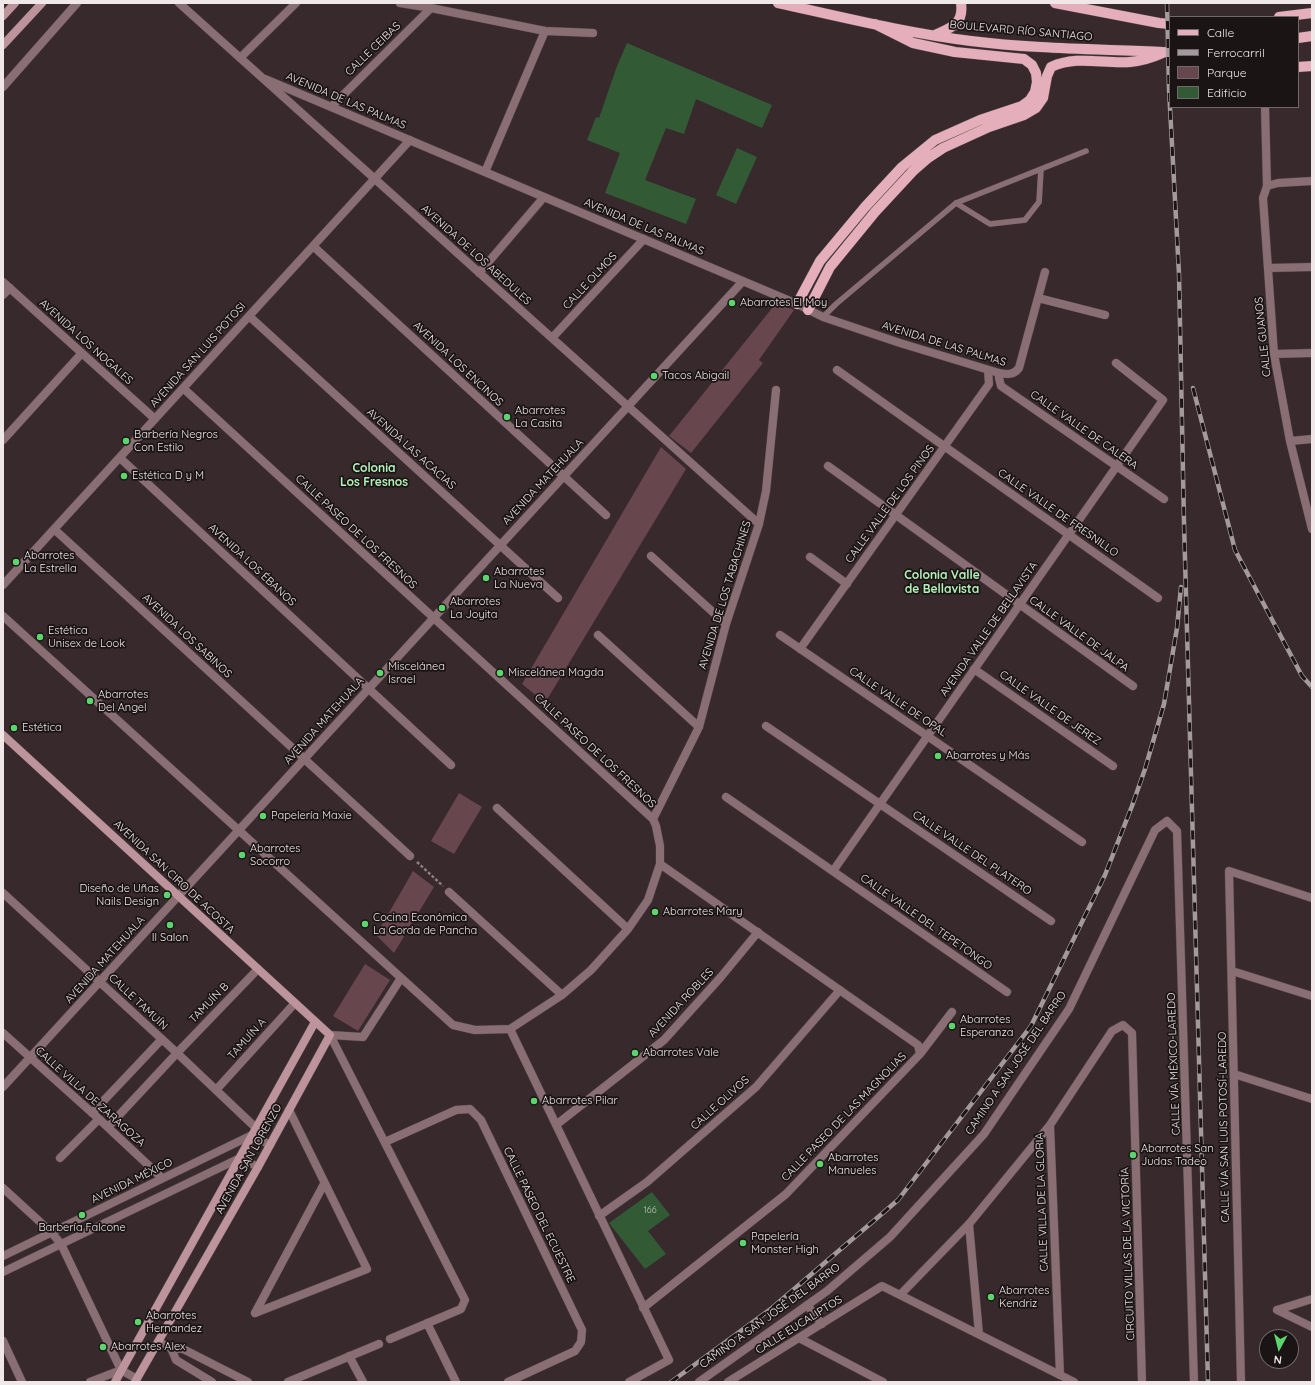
<!DOCTYPE html>
<html>
<head>
<meta charset="utf-8">
<style>
  body { margin:0 }
  #map { position:relative; width:1315px; height:1385px; overflow:hidden; background:#37292c; font-family:Quicksand,sans-serif }
  canvas { display:block }
  .frame { position:absolute; inset:0; border:4px solid #f0e7e9; pointer-events:none }
  .legend { position:absolute; left:1169px; top:16px; width:130px; height:92px; box-sizing:border-box; background:#1a1415; border:1px solid #70686a; margin:0; padding:5px 7px; list-style:none; font-size:12px; color:#f0e7e9 }
  .legend li { display:flex; align-items:center; gap:8px; height:20px }
  .legend b { width:20px; border:1px solid #70686a }
  .north { position:absolute; left:1259px; top:1329px; width:40px; height:40px; box-sizing:border-box; background:#1a1415; border:1px solid #70686a; border-radius:50%; rotate:187deg; font-size:11px; font-weight:700; line-height:16px; text-align:center; color:#f0e7e9 }
  .north::after { content:''; display:block; margin:auto; width:14px; height:18px; background:#5cd56d; clip-path:polygon(50% 0,100% 100%,50% 72%,0 100%) }
</style>
</head>
<body>
<div id="map">
<canvas width="1315" height="1385"></canvas>
<div class="frame"></div>
<ul class="legend">
<li><b style="height:5px;background:#e5aebb"></b>Calle</li>
<li><b style="height:5px;background:#a4999c"></b>Ferrocarril</li>
<li><b style="height:11px;background:#67464e"></b>Parque</li>
<li><b style="height:11px;background:#325b35"></b>Edificio</li>
</ul>
<div class="north">N</div>
</div>
<script>
const c = document.querySelector('canvas').getContext('2d');
c.lineJoin = 'round';
function fillPath(path, color) { c.fillStyle = color; c.fill(path, 'evenodd'); }
function trace(path, color, width, dash) { c.strokeStyle = color; c.lineWidth = width; c.lineCap = dash ? 'butt' : 'round'; c.setLineDash(dash || []); c.stroke(path); }
function write(font, color, halo, rows, align = 'center') {
  c.font = font + ' Quicksand,sans-serif'; c.lineWidth = 3.5; c.setLineDash([]); c.textBaseline = 'middle'; c.strokeStyle = halo; c.fillStyle = color; for (const [text, x, y, turn = 0] of rows) {
    c.save(); c.translate(x, y); c.rotate((+turn || 0) * Math.PI / 180); c.textAlign = isNaN(turn) ? turn : align; if (halo) c.strokeText(text, 0, 0); c.fillText(text, 0, 0); c.restore();
  }
}
fillPath(new Path2D(`
  M777,302L794,310L759,360L763,363L691,453L669,436Z
  M661,447L686,469L545,703L522,684Z
  M459,793L482,807L454,854L431,841Z
  M413,871L434,887L394,953L376,935Z
  M365,964L390,980L358,1031L333,1016Z`), '#67464e');
fillPath(new Path2D(`
  M627,43L772,105L762,128L696,99L684,134L666,128L645,180L696,199L686,224L605,193L620,153L587,140L596,117L599,118L617,66Z
  M737,148L757,157L736,204L716,195Z
  M652,1192L670,1215L648,1231L666,1254L645,1269L609,1223Z`), '#325b35');
const lane = new Path2D(`
  M956,203L990,224L1025,220L1039,202L1041,169
  M823,317L836,304L956,203L1086,151`);
const street = new Path2D(`
  M179,3L759,524
  M400,3L431,8L545,31L593,33
  M240,58L296,3
  M265,79L797,304L823,317L900,343L999,373C1007,374 1013,376 1019,368L1045,272
  M3,87L77,3
  M331,107L431,8
  M1265,107L1267,186L1263,198L1274,354L1290,441L1312,529
  M485,172L545,31
  M1267,186L1278,183L1312,181
  M313,246L606,515
  M1268,268L1312,267
  M479,273L544,197
  M3,282L155,419
  M3,295L10,288
  M1038,298L1105,315
  M249,316L558,598
  M552,338L644,239
  M1274,354L1312,353
  M837,370L1158,598
  M999,373V378L1001,386L1164,499
  M3,440L82,353
  M1290,441L1312,439
  M120,458L451,765
  M828,466L1133,686
  M54,529L410,856
  M651,556L726,624
  M810,557L847,584
  M3,585L410,140
  M3,616L453,1025L475,1030L510,1029L562,995L591,970L628,929L648,900L660,864V846L656,826L653,819L183,388
  M598,635L699,727
  M780,635L1082,842
  M800,649L989,384L988,370
  M974,669L1113,766
  M766,726L1051,921
  M726,797L1007,992
  M497,808L628,929
  M653,819L699,727L726,624L759,524L766,491L776,390
  M833,871L1163,400L1116,363
  M449,892L562,995
  M3,893L177,1053L256,1128
  M1232,971L1312,996
  M510,1029L669,1360L629,1382
  M3,1033L99,1119L162,1178
  M330,1035L465,1300L461,1309L390,1339
  M330,1035L363,1037L401,978
  M920,1054L952,1012
  M1234,1074L1312,1099
  M3,1087L743,281
  M216,1090L295,1003
  M92,1113L162,1039
  M556,1125L664,1040L720,978L758,932
  M1050,1125L1060,1375
  M108,1127L177,1053L258,969
  M385,1142L456,1110L470,1109L481,1120L582,1330L581,1342L575,1351L508,1382
  M60,1158L99,1119
  M3,1188L51,1232L61,1244L121,1370L137,1379
  M599,1216L647,1182L756,1087L840,990
  M969,1224L979,1334
  M3,1256L252,1135L270,1145
  M3,1272L240,1158L258,1167
  M900,1295L969,1224L1050,1125L1112,1031L1123,1025L1132,1033L1142,1382
  M807,1305L822,1324
  M643,1308L786,1194L920,1054L918,1045L660,864
  M1277,1310L1312,1327
  M1277,1310L1312,1299
  M255,1313L367,1269L289,1110
  M255,1313L324,1184
  M427,1323L456,1382
  M799,1338L883,1382
  M3,1341L22,1382
  M158,1342L171,1348L183,1349L248,1382
  M171,1348L176,1360L212,1382
  M349,1356L363,1382
  M90,1382L121,1370
  M288,1382L379,1344
  M699,1382L827,1291L890,1237L984,1134L1069,1009L1155,830L1167,821L1177,831L1194,1382
  M728,1382L882,1286L1074,1382
  M1241,1382L1229,871L1312,898`);
const secondary = new Path2D(`
  M3,16L15,3
  M3,45L42,3
  M3,735L330,1035L258,1167L135,1382
  M115,1382L315,1022`);
const primary = new Path2D(`
  M778,3C842,17 906,33 971,41C1034,49 1099,49 1162,52
  M1055,3L1159,23L1170,24
  M1279,17L1312,13
  M935,35C951,28 964,24 961,3
  M1298,38L1312,36
  M1298,67L1312,66
  M797,304L820,261L865,207L902,167L935,140L980,120L1022,106L1030,100L1035,92L1037,82L1036,73L1032,65L1024,59L955,52L913,43L875,24
  M808,310L830,267L875,212L913,171L928,158L943,148L989,127L1024,115L1036,108L1043,98L1047,76L1051,67C1077,55 1103,64 1130,62C1143,61 1154,57 1165,52`);
trace(lane, '#514446', 6);
trace(street, '#514446', 9);
trace(secondary, '#514446', 9);
trace(primary, '#514446', 11);
trace(new Path2D(`
  M417,862L443,886`), '#8a7f81', 2.5, [3, 2]);
trace(lane, '#896e74', 5.5);
trace(street, '#896e74', 8);
trace(secondary, '#bd939c', 8);
trace(primary, '#e5aebb', 10);
const rail = new Path2D(`
  M1167,3L1169,89L1179,274L1184,523L1208,1382
  M1193,388L1235,550L1302,676L1312,687
  M671,1382L772,1308L898,1200L1031,1026L1105,875L1132,806L1145,769L1164,704L1177,628L1181,587`);
trace(rail, '#a4999c', 4.5);
trace(rail, '#1a1415', 3, [9]);
for (const [x, y, r, color] of [
  [732,303,4,"#5cd56d"],
  [654,376,4,"#5cd56d"],
  [507,417,4,"#5cd56d"],
  [126,441,4,"#5cd56d"],
  [124,476,4,"#5cd56d"],
  [16,562,4,"#5cd56d"],
  [486,578,4,"#5cd56d"],
  [442,608,4,"#5cd56d"],
  [40,637,4,"#5cd56d"],
  [380,673,4,"#5cd56d"],
  [500,673,4,"#5cd56d"],
  [90,701,4,"#5cd56d"],
  [14,728,4,"#5cd56d"],
  [938,756,4,"#5cd56d"],
  [263,816,4,"#5cd56d"],
  [242,855,4,"#5cd56d"],
  [167,895,4,"#5cd56d"],
  [655,912,4,"#5cd56d"],
  [365,924,4,"#5cd56d"],
  [170,925,4,"#5cd56d"],
  [952,1026,4,"#5cd56d"],
  [635,1053,4,"#5cd56d"],
  [534,1101,4,"#5cd56d"],
  [1133,1155,4,"#5cd56d"],
  [820,1164,4,"#5cd56d"],
  [82,1215,4,"#5cd56d"],
  [743,1243,4,"#5cd56d"],
  [991,1297,4,"#5cd56d"],
  [138,1322,4,"#5cd56d"],
  [103,1347,4,"#5cd56d"]
]) { const dot = new Path2D(); dot.arc(x, y, r, 0, 2 * Math.PI); c.fillStyle = color; c.fill(dot); trace(dot, '#1a1415', 1.5); }
write('9px', '#c0c4bc', null, [
  ["166",650,1210]
]);
write('11px', '#f0e7e9', '#1a1415', [
  ["BOULEVARD RÍO SANTIAGO",1021,31,5],
  ["CALLE CEIBAS",373,49,-44],
  ["AVENIDA DE LAS PALMAS",346,101,23],
  ["AVENIDA DE LAS PALMAS",644,227,23],
  ["AVENIDA DE LOS ABEDULES",476,255,42],
  ["CALLE OLMOS",590,281,-47],
  ["CALLE GUANOS",1263,337,-96],
  ["AVENIDA LOS NOGALES",86,342,42],
  ["AVENIDA DE LAS PALMAS",944,344,17],
  ["AVENIDA SAN LUIS POTOSI",198,355,-48],
  ["AVENIDA LOS ENCINOS",458,364,43],
  ["CALLE VALLE DE CALERA",1084,430,35],
  ["AVENIDA LAS ACACIAS",411,449,42],
  ["AVENIDA MATEHUALA",543,482,-47],
  ["CALLE VALLE DE LOS PINOS",890,504,-54],
  ["CALLE VALLE DE FRESNILLO",1058,513,35],
  ["CALLE PASEO DE LOS FRESNOS",356,532,43],
  ["AVENIDA LOS ÉBANOS",252,565,43],
  ["AVENIDA DE LOS TABACHINES",725,595,-73],
  ["AVENIDA VALLE DE BELLAVISTA",989,629,-55],
  ["CALLE VALLE DE JALPA",1079,634,36],
  ["AVENIDA LOS SABINOS",187,636,43],
  ["CALLE VALLE DE OPAL",898,702,34],
  ["CALLE VALLE DE JEREZ",1050,708,35],
  ["AVENIDA MATEHUALA",324,721,-48],
  ["CALLE PASEO DE LOS FRESNOS",595,751,43],
  ["CALLE VALLE DEL PLATERO",972,853,34],
  ["AVENIDA SAN CIRO DE ACOSTA",174,877,43],
  ["CALLE VALLE DEL TEPETONGO",926,922,35],
  ["AVENIDA MATEHUALA",105,960,-48],
  ["CALLE TAMUÍN",138,1002,43],
  ["TAMUÍN B",209,1003,-46],
  ["AVENIDA ROBLES",681,1003,-47],
  ["TAMUÍN A",247,1039,-48],
  ["CAMINO A SAN JOSÉ DEL BARRO",1016,1063,-56],
  ["CALLE VÍA MÉXICO-LAREDO",1174,1064,-92],
  ["CALLE VILLA DE ZARAGOZA",90,1097,42],
  ["CALLE OLIVOS",720,1103,-42],
  ["CALLE PASEO DE LAS MAGNOLIAS",844,1117,-46],
  ["CALLE VÍA SAN LUIS POTOSÍ-LAREDO",1224,1127,-91],
  ["AVENIDA SAN LORENZO",249,1159,-61],
  ["AVENIDA MÉXICO",132,1181,-26],
  ["CALLE VILLA DE LA GLORIA",1042,1202,-92],
  ["CALLE PASEO DEL ECUESTRE",539,1215,64],
  ["CIRCUITO VILLAS DE LA VICTORÍA",1128,1254,-92],
  ["CAMINO A SAN JOSÉ DEL BARRO",770,1316,-36],
  ["CALLE EUCALIPTOS",799,1325,-32]
]);
write('11px', '#f0e7e9', '#1a1415', [
  ["Abarrotes El Moy",740,303],
  ["Tacos Abigail",662,376],
  ["Abarrotes",515,411],
  ["La Casita",515,424],
  ["Barbería Negros",134,435],
  ["Con Estilo",134,448],
  ["Estética D y M",132,476],
  ["Abarrotes",24,556],
  ["La Estrella",24,569],
  ["Abarrotes",494,572],
  ["La Nueva",494,585],
  ["Abarrotes",450,602],
  ["La Joyita",450,615],
  ["Estética",48,631],
  ["Unisex de Look",48,644],
  ["Miscelánea",388,667],
  ["Israel",388,680],
  ["Miscelánea Magda",508,673],
  ["Abarrotes",98,695],
  ["Del Angel",98,708],
  ["Estética",22,728],
  ["Abarrotes y Más",946,756],
  ["Papelería Maxie",271,816],
  ["Abarrotes",250,849],
  ["Socorro",250,862],
  ["Diseño de Uñas",159,889,"right"],
  ["Nails Design",159,902,"right"],
  ["Abarrotes Mary",663,912],
  ["Cocina Económica",373,918],
  ["La Gorda de Pancha",373,931],
  ["Il Salon",170,938,"center"],
  ["Abarrotes",960,1020],
  ["Esperanza",960,1033],
  ["Abarrotes Vale",643,1053],
  ["Abarrotes Pilar",542,1101],
  ["Abarrotes San",1141,1149],
  ["Judas Tadeo",1141,1162],
  ["Abarrotes",828,1158],
  ["Manueles",828,1171],
  ["Barbería Falcone",82,1228,"center"],
  ["Papelería",751,1237],
  ["Monster High",751,1250],
  ["Abarrotes",999,1291],
  ["Kendriz",999,1304],
  ["Abarrotes",146,1316],
  ["Hernandez",146,1329],
  ["Abarrotes Alex",111,1347]
], 'left');
write('bold 12px', '#b4f1b8', '#1a1415', [
  ["Colonia",374,468],
  ["Los Fresnos",374,482],
  ["Colonia Valle",942,575],
  ["de Bellavista",942,589]
]);
</script>
</body>
</html>
